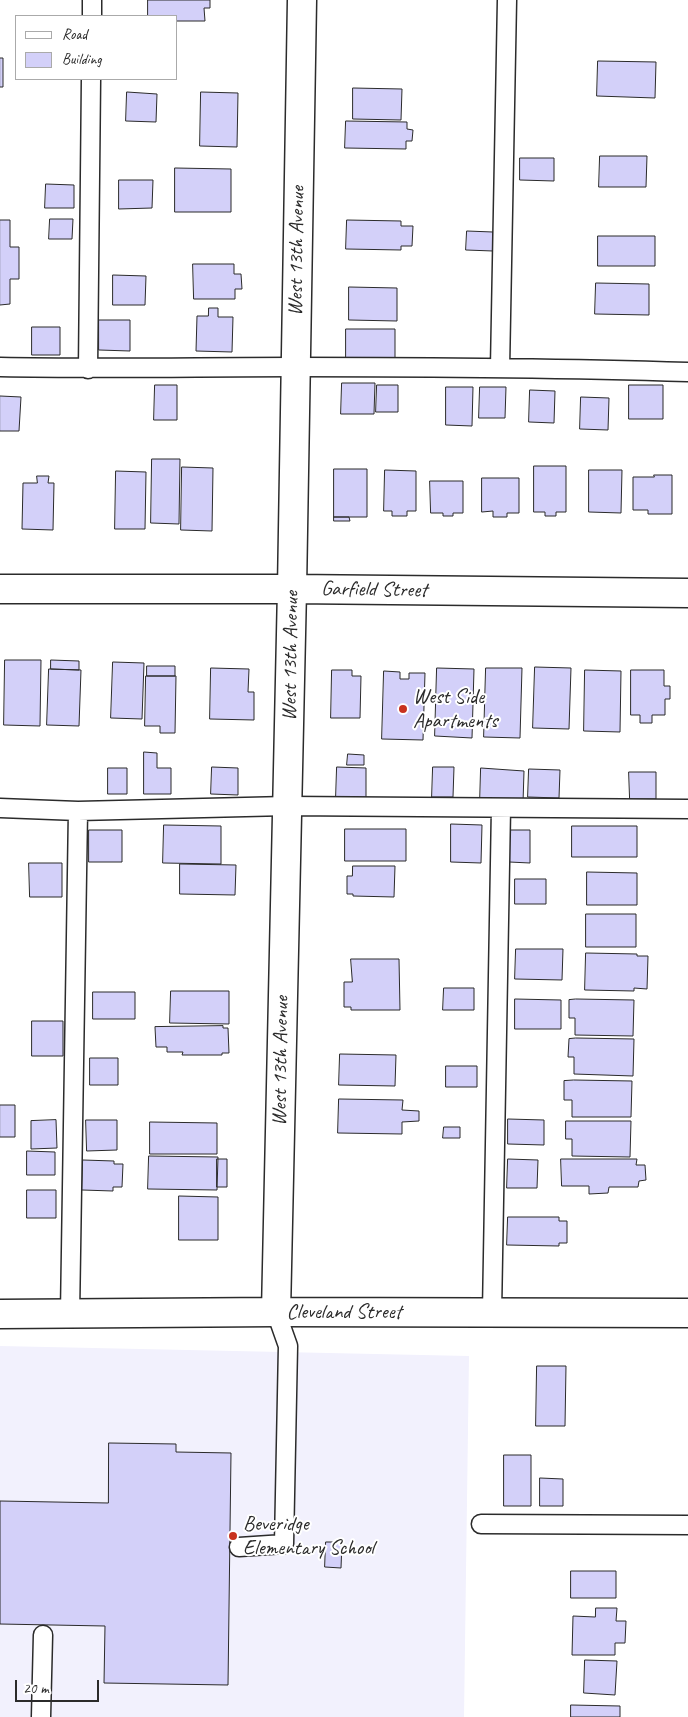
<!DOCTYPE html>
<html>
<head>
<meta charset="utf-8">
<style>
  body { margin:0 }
  #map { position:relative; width:688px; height:1717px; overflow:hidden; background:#fff; font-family:Caveat,sans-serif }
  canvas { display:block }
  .legend { position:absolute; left:15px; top:15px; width:162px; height:65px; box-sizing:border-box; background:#fff; border:1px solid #aaa; margin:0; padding:6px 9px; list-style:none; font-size:15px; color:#2b2b2b }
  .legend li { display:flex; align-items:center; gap:10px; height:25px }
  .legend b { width:25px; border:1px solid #aaa }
  .scale { position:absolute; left:15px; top:1680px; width:84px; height:22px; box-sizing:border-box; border:2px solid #2b2b2b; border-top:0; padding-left:6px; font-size:15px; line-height:18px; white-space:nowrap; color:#2b2b2b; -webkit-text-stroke:4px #fff; paint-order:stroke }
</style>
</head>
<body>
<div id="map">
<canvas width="688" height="1717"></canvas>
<ul class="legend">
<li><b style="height:6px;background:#fff"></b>Road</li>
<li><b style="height:14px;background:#d3d0f9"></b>Building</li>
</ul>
<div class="scale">20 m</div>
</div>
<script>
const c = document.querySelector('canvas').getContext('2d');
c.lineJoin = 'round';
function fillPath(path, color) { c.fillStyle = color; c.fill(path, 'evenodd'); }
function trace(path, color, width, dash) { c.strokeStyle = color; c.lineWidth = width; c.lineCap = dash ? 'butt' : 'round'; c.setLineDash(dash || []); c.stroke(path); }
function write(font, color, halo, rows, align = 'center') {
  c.font = font + ' Caveat,sans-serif'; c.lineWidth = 4; c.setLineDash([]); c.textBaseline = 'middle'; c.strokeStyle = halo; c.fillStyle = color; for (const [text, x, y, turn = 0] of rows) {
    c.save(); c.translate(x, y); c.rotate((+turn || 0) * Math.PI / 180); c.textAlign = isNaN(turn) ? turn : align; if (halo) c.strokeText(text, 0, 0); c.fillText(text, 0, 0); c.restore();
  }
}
fillPath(new Path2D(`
  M0,1346L469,1356L464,1717H0Z`), '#f2f1fd');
const building = new Path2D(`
  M148,0H210V8H204L205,21H176V16H148Z
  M0,58H3V87H0Z
  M598,61L656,62L655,98L597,96Z
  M353,88L402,89L401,120L353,119Z
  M127,92L157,94L156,122L126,121Z
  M201,92L238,93L237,147L200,146Z
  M346,121L407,122V129L413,130L412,141H406V149L345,148Z
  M600,156H647L646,187H599Z
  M520,158H554V181L520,180Z
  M175,168L231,169V212H175Z
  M119,180H153L152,208L119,209Z
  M46,184L74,185V208H45Z
  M50,219H73L72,239H49Z
  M0,220H10V247H19V279H10V304L0,305Z
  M347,220L401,221V226H413L412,246H401V250L346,249Z
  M467,231L493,232V251L466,250Z
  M598,236H655V266H598Z
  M193,264H234V274H241L242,289H235V299H194Z
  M113,275L146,276L145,305H113Z
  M596,283L649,284V315L595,314Z
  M349,287L397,288V321L349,320Z
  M209,308H218V317H233L232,352L196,351L197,316H208Z
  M99,320H130V351L99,350Z
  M32,327H60V355H32Z
  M346,329H395V360H346Z
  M342,383H375L374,414H341Z
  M155,385H177V420H154Z
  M377,385H398V412H376Z
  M629,385H663V419H629Z
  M446,387H473L472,426L446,425Z
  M480,387H506L505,418H479Z
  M530,390L555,391L554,423L529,422Z
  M0,396L21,397L19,431H0Z
  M581,397L609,398L608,430L580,429Z
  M152,459H180L179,524L151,523Z
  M534,466H566V512H556V516H545V512H534Z
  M182,467L213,468L212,531L181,530Z
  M334,469H367V517H334Z
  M385,470L416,471V511H407V516H392V511H384Z
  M589,470H622L621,513L589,512Z
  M116,471L146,472L145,529H115Z
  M654,475H672V514H648V510H633V477H654Z
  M37,476H49L48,483H54L53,530L22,529L23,483H37Z
  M482,478H519V513H507V517H493V511L482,512Z
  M430,481H463V513H453V516H443V513H431Z
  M334,517H349L350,521H334Z
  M5,660H41L40,726L4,725Z
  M51,660L79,661V670L51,669Z
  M113,662L144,663L142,719L111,718Z
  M147,666H175V676H147Z
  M535,667L571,668L569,729L533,728Z
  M211,668L249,669L248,692H254V720L210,719Z
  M437,668L474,669L472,738L435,736Z
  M486,668H522L520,738L484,737Z
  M49,669L81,670L79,726L47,725Z
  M332,670H352V676H361L360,718H331Z
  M585,670L621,671L620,732L584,731Z
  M631,670H664V686H670V699H665V715H652V723H640V715H631Z
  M384,671L400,672V679H409V673H425L423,740L382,739Z
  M146,676H176L175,733H160V726H145Z
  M144,752L157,753V768H171V794H144Z
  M348,754L364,755V765H347Z
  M212,767L238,768V795L211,794Z
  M337,767L366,768V798L336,797Z
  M433,767H454L453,797H432Z
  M108,768H127V794H108Z
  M481,768L524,771L523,803L480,802Z
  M529,769L560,770L559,798L528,797Z
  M629,772H656V799H630Z
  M451,824L482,825L481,863L451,862Z
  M164,825L221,826V864L163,863Z
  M572,826H637V857H572Z
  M345,829H406V861H345Z
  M89,830H122V862H89Z
  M509,830H530V863L509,862Z
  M29,863H62V897H30Z
  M180,864L236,865L235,895L180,894Z
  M353,866H395L394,897L353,896V894H347V876H352Z
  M587,872L637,873V905H587Z
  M515,879H546V904H515Z
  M586,914H636V947H586Z
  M516,949H563L562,980L515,979Z
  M586,953L637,954V956H648L647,989L634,988V991L585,990Z
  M351,959H399L400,1010H351V1007H344V982H352Z
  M444,988H474V1010H443Z
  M171,991H229V1024L170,1023Z
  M93,992H135V1019H93Z
  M515,999L561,1000V1029H515Z
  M576,999L634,1000L633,1036L575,1035V1018H569V1000Z
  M32,1021H63V1056H32Z
  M223,1026V1028H228L229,1053H222V1055H182L183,1052H167V1047H156L155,1027Z
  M576,1038L634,1039L633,1076L574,1074V1057H568L569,1039Z
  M340,1054L396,1055L395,1086L339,1085Z
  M90,1058H118V1085H90Z
  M446,1066H477V1087H446Z
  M574,1080L632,1081L631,1117H572V1100H564V1081Z
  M339,1099L403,1100L402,1110L419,1111V1121L402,1122V1134L338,1133Z
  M0,1105H15V1137H0Z
  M508,1119L544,1120V1145L508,1144Z
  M56,1120L57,1148L31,1149V1121Z
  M86,1120H117V1150L87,1151Z
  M566,1121H631L630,1157L572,1156V1139H566Z
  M150,1122L217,1123V1154H150Z
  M444,1127H460V1138H443Z
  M27,1151L55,1152V1175H27Z
  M149,1156L218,1157L217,1190L148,1189Z
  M217,1159H227V1187H217Z
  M508,1159L538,1160L537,1188H507Z
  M561,1159H637L636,1165H645L646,1180L639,1181L638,1187H609L608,1193L589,1194V1186H562Z
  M83,1160L114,1161V1164H123L122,1187H113V1191L82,1190Z
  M27,1190H56V1218H27Z
  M179,1196L218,1197V1240H179Z
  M508,1217H559V1221H567V1243H559V1246L507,1245Z
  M537,1366H566L565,1426H536Z
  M109,1443L176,1444V1452L231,1453L228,1685L104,1683L105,1626L0,1624V1501L108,1503Z
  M504,1455H531V1506H504Z
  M540,1478L563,1479V1506H540Z
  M326,1542H342L341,1568L325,1567Z
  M571,1571H616V1598H571Z
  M596,1608H617L616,1621H626L625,1643H615V1655H572L573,1616L595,1617Z
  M585,1660L617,1661L615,1695L584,1693Z
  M571,1705L620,1706V1717H571Z`);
fillPath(building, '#d3d0f9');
trace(building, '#2b2b2b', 1);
const lane = new Path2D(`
  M92,16V0
  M0,367C98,369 197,367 295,367C426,367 557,368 688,372
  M500,368L507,0
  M88,369L91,79
  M0,808L78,811L287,806L688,809
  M492,1312L501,808
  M70,1314L78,811
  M481,1524L688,1525
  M239,1547L284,1544L288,1346L276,1312
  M41,1717L43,1635`);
const street = new Path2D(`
  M0,589H292L688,593
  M276,1312L292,589L302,0
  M0,1314L276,1312L688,1313`);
trace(lane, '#2b2b2b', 21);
trace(street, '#2b2b2b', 31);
trace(lane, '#fff', 18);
trace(street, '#fff', 28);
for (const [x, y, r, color] of [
  [403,709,5,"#c8321e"],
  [233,1536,5,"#c8321e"]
]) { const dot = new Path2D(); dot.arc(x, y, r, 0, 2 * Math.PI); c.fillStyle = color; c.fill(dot); trace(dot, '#fff', 2); }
write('21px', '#2b2b2b', '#fff', [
  ["West 13th Avenue",297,251,-89],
  ["Garfield Street",374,590,1],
  ["West 13th Avenue",291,656,-89],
  ["West 13th Avenue",281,1061,-89],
  ["Cleveland Street",344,1312]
]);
write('21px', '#2b2b2b', '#fff', [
  ["West Side",413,697],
  ["Apartments",413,721],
  ["Beveridge",243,1524],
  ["Elementary School",243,1548]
], 'left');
</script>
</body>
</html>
